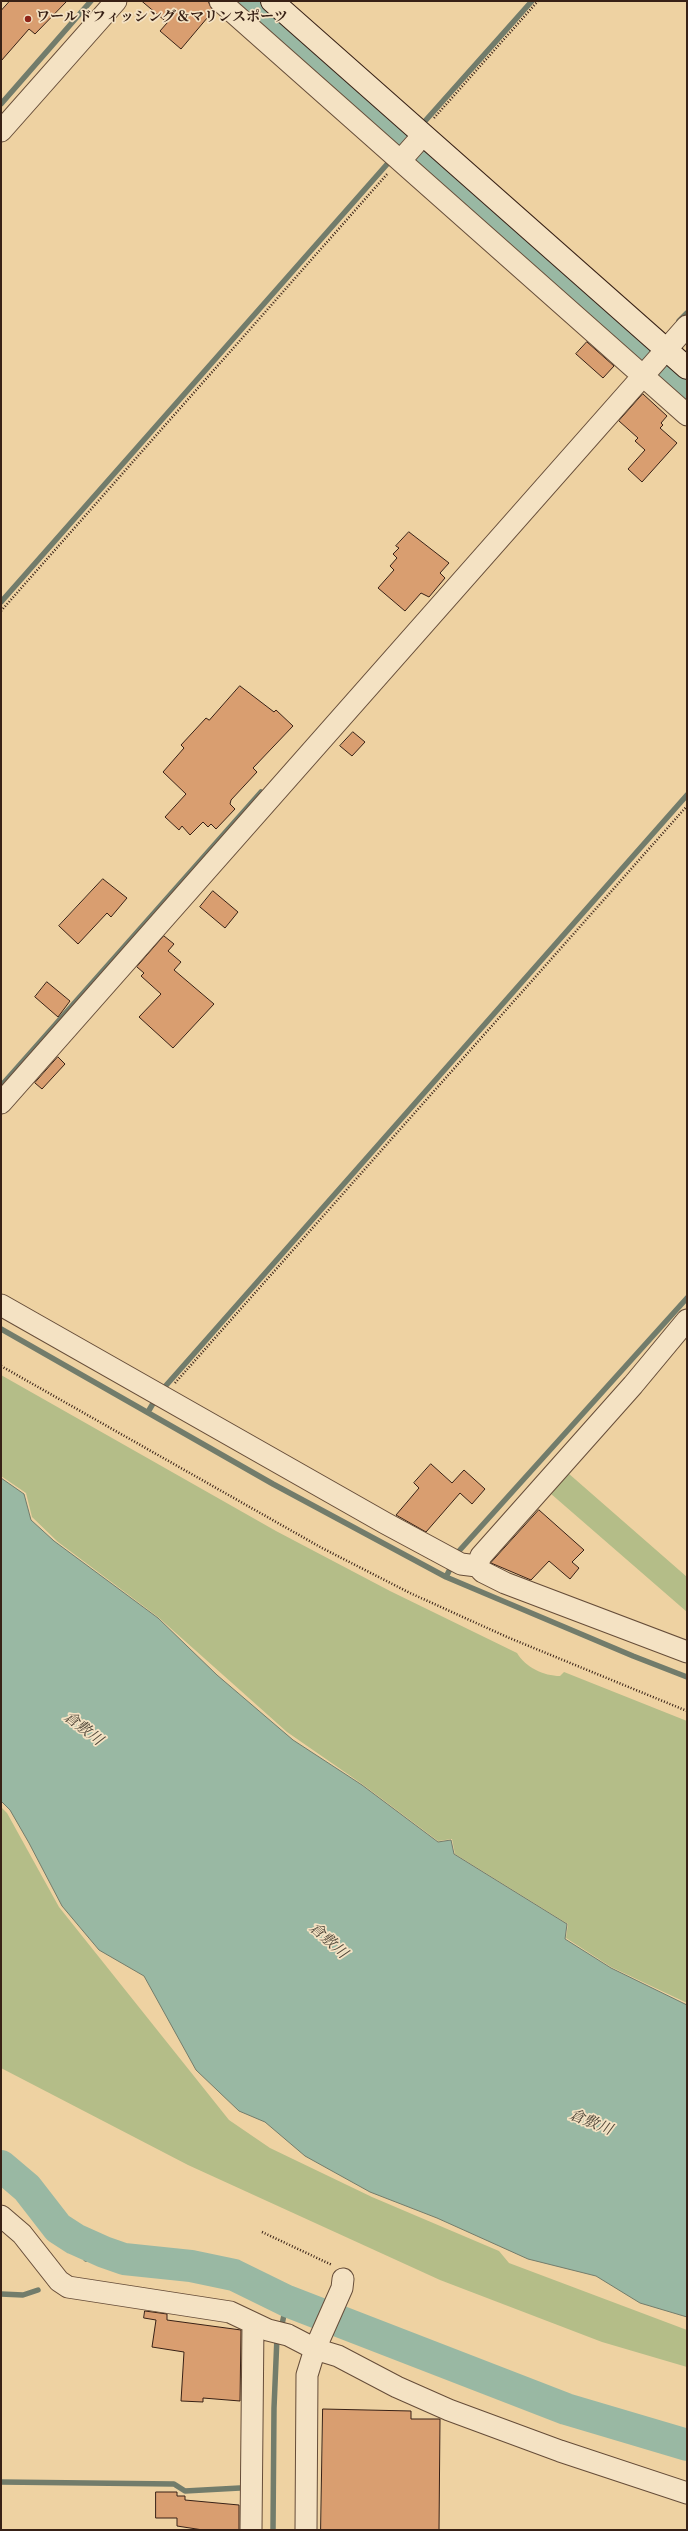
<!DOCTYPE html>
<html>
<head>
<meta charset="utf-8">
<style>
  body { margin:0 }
  #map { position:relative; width:688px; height:2531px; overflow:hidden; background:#eed2a2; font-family:"Sorts Mill Goudy",serif }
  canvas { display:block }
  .frame { position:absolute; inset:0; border:2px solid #382116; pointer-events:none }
</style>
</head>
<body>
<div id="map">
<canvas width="688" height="2531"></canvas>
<div class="frame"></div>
</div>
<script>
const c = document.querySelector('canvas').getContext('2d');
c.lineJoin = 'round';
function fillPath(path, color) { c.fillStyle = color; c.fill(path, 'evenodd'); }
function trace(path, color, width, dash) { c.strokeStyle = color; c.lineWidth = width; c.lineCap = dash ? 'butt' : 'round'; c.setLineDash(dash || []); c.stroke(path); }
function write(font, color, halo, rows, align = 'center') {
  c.font = font + ' "Sorts Mill Goudy","Noto Serif JP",serif'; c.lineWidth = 3.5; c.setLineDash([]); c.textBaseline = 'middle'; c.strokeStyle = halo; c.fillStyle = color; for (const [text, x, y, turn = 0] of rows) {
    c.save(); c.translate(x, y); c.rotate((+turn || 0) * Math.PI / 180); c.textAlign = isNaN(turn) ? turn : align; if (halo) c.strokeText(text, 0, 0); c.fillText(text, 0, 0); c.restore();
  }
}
fillPath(new Path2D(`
  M1,1375L276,1531L390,1591L517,1653C525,1667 544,1676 560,1676L564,1672L687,1721V2003L611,1967L566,1938L568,1924L455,1854L452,1839L438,1841L362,1784L287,1732L158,1617L58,1542L32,1517L26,1493L1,1476Z
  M568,1473L687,1577V1612L550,1493Z
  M1,1807L7,1813L59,1907L229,2120L270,2148L372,2197L499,2251L509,2263L687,2330V2367L602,2342L440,2280L188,2165L1,2068Z`), '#b4bd88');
const water = new Path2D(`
  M1,1478L24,1494L31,1520L54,1541L158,1618L217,1675L293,1740L362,1785L438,1842L451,1840L454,1854L567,1924L565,1939L611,1968L687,2005V2317L640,2303L596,2276L528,2259L437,2218L370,2192L305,2156L265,2122L239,2111L196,2070L144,1976L99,1950L62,1906L29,1843L10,1810L1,1801Z`);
fillPath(water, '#99b8a3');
trace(water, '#727c6b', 1);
trace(new Path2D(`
  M1,104L91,1
  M426,120L532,1
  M679,321L687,313
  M1,602L389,162
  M1,1086L261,792
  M1,1329L273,1484L446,1577L633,1656L687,1677
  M162,1390L687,795
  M148,1412L155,1400
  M446,1577L459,1551L687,1298
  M86,2259L94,2248
  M1,2294L23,2295L38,2290
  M281,2329L287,2301
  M1,2482L174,2484L185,2491L240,2488
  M273,2530L274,2408L277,2337`), '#727c6b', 5.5);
trace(new Path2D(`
  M237,1L687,398
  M1,2166L27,2188L58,2228L75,2239L104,2252L124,2259L191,2266L234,2275L287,2301L566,2409L687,2445`), '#99b8a3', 32);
const building = new Path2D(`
  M10,1H67L35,34L29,29L1,61V11Z
  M142,1H208L213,11L181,49L160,31L167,23Z
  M587,342L614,366L603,378L576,354Z
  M643,394L667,416L661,423L663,425L660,428L677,443L642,482L628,469L645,450L635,441L638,438L619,421Z
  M409,532L449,563L440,573L445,578L429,597L421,593L405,611L378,588L394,570L390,566L397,558L393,554L399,548L396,546Z
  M240,686L274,712L276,710L293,726L253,768L257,772L231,800L230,804L235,809L216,829L211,824L208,827L203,822L190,835L182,826L179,830L165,817L186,794L163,772L184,748L181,745L206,718L209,720Z
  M353,732L365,742L352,756L340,746Z
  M103,879L127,898L111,917L107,913L78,944L59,926Z
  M213,891L238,912L225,928L200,907Z
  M164,936L174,944L168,951L181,962L174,970L214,1004L173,1048L139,1017L161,994L141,976L144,973L137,967Z
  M47,982L70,1001L58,1017L35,997Z
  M58,1057L65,1064L42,1089L35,1083Z
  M431,1464L452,1483L464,1470L485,1489L472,1504L460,1493L426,1532L396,1515L419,1488L414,1483Z
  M539,1510L584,1550L572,1562L579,1568L570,1579L549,1561L531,1580L491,1563Z
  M145,2311L167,2314V2320L241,2330L240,2401L203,2398V2402L181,2401L184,2352L152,2347L156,2320L144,2318Z
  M323,2409L411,2411V2419H440L439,2530H321Z
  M156,2492H177V2496H185V2500L239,2505V2530H203L177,2526V2518H156Z`);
fillPath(building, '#d99e70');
trace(building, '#382116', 1);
const street = new Path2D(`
  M220,1L687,415
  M1,131L116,1
  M401,160L423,135
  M1,1103L687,326
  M1,1305L385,1523L461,1564L477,1566L483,1572L505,1583L687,1652
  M477,1566L481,1556L633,1385L687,1320
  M1,2216L22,2234L59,2281L68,2287L230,2312L268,2330L288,2335L315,2349L338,2356L397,2387L449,2410L560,2451L687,2493
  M251,2530L253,2323
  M306,2530L307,2375L315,2349L342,2288L343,2279`);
const secondary = new Path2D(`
  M272,1L687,368`);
trace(street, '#664d39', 23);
trace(secondary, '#382116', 24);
trace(new Path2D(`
  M434,118L538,1
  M1,611L388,173
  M1,1366L322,1548L410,1593L507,1637L687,1711
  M175,1383L687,806
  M262,2232L332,2265`), '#382116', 2.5, [1, 2]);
trace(street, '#f4e2c3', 21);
trace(secondary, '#f4e2c3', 22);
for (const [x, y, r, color] of [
  [28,19,4,"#8f2418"]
]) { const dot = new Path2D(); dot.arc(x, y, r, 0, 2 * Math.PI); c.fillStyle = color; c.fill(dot); trace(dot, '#f4e2c3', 1.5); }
write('bold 14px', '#382116', '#f4e2c3', [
  ["ワールドフィッシング＆マリンスポーツ",36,19]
], 'left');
write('italic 15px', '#504739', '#f4e2c3', [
  ["倉敷川",82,1730,38],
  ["倉敷川",327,1942,42],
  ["倉敷川",590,2124,22]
]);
</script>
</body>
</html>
